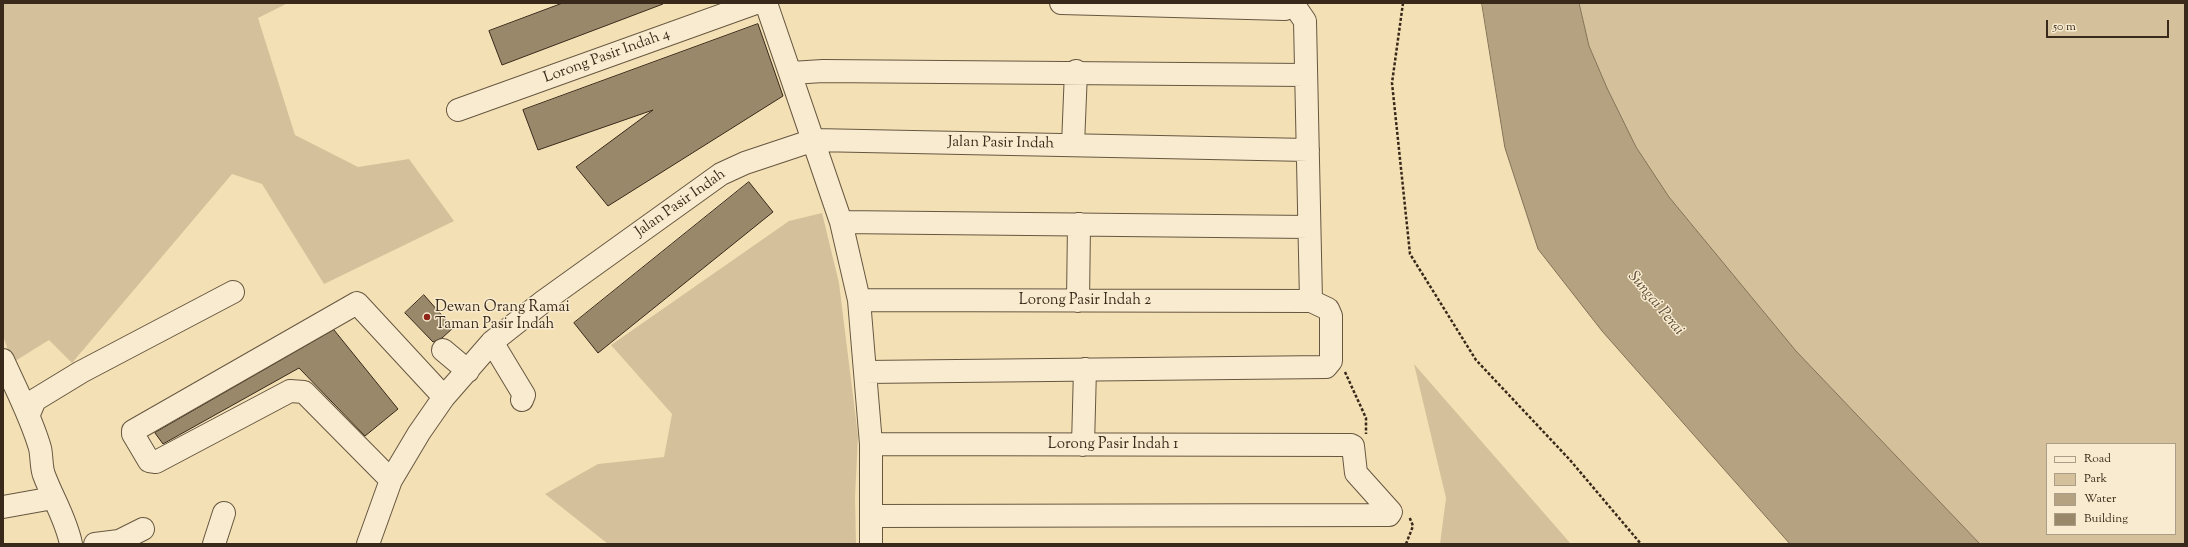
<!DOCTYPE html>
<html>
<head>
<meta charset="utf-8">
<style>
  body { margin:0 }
  #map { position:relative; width:2188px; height:547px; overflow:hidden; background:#f4e0b5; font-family:"Sorts Mill Goudy",serif }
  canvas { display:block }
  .frame { position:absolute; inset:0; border:4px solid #38291a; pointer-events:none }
  .legend { position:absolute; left:2046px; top:443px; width:130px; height:92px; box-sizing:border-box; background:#f8ebcf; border:1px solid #ab9d87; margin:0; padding:5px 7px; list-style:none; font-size:12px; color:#38291a }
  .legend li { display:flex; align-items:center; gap:8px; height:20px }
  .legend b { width:20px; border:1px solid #ab9d87 }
  .scale { position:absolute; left:2046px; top:20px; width:123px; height:18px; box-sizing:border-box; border:2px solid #38291a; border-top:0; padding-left:5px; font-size:12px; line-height:14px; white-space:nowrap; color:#38291a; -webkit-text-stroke:3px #f8ebcf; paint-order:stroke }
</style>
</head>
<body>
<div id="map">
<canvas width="2188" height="547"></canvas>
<div class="frame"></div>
<ul class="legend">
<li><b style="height:5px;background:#f8ebcf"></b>Road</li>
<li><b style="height:11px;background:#d4c19b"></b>Park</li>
<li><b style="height:11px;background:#b4a280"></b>Water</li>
<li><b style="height:11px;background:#9a886b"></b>Building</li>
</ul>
<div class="scale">50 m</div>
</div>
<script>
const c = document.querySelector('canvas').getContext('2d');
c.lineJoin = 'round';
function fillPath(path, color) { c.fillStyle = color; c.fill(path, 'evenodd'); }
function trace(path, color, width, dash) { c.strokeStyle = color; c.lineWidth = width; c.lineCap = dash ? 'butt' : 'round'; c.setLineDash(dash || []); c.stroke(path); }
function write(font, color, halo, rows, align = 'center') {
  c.font = font + ' "Sorts Mill Goudy",serif'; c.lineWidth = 3; c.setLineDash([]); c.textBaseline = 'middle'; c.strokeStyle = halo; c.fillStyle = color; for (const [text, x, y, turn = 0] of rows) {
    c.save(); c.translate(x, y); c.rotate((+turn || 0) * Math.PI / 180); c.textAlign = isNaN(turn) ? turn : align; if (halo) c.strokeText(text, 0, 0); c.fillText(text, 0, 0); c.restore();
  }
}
fillPath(new Path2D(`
  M3,3H288L258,18L295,135L358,167L409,159L454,221L324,284L262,184L232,174L72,363L49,340L12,363L3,335Z
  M1579,3H2185V544H1980L1796,351L1669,197L1636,147L1607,88L1589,46ZM2047,444H2175V534H2047Z
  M822,213L839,283L858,436L855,497L856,544H608L545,494L598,464L664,457L672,414L611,345L789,221Z
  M1414,364L1571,544H1440L1446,498Z`), '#d4c19b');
const water = new Path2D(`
  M1482,3H1579L1589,46L1607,88L1636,147L1669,197L1796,351L1980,544H1790L1602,331L1538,249L1505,148Z`);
fillPath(water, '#b4a280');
trace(water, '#827257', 1);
const building = new Path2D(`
  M563,3H663V4L502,65L489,31Z
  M758,24L783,96L608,206L576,167L653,110L538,150L523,110Z
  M749,182L773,212L598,353L574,323Z
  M424,295L453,328L442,338L433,342L405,313Z
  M334,330L398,409L365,436L299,368L163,444L155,433Z`);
fillPath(building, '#9a886b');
trace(building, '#38291a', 1);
const minor = new Path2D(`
  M766,3L841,222L859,300L871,444V544
  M1061,3L1285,9L1294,5
  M1294,5L1305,21L1311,301
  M791,73L823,71L1306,75
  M458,110L756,3
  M1073,145L1076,71
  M841,222L1309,227
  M859,300L1311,301L1328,309L1331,316V361L1326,367L865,372
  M1078,301L1079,224
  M492,342L524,395L522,400
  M443,350L468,371
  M3,360C16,389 31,417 40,448C42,457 41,467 44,475C53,499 66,519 71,544
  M29,414L35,400L81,372L233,292
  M1083,445L1085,369
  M391,480L304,392L290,391L156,462L149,461L133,434V431L357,303L444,397
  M3,507L53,498
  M871,516L1389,515L1391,512L1356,473L1353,446L1351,445L871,444
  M95,544L119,541L143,529
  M214,544L224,513
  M368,544L391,480L419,433L444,397L492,342L544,301L721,174L745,163L814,140L1308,150`);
trace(minor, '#675741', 24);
trace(new Path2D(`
  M1403,3L1392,83L1410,254L1476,360L1570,460L1641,544
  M1345,372L1366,418V434
  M1406,544L1413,526L1409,516`), '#38291a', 2.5, [3, 2]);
trace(minor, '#f8ebcf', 22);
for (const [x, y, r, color] of [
  [427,317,4,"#8f2418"]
]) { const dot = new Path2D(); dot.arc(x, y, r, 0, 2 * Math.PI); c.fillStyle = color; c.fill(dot); trace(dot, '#f8ebcf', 1.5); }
write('15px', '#38291a', '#f8ebcf', [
  ["Lorong Pasir Indah 4",607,57,-20],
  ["Jalan Pasir Indah",1001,144,1],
  ["Jalan Pasir Indah",681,204,-35],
  ["Lorong Pasir Indah 2",1085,301],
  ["Lorong Pasir Indah 1",1113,445]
]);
write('15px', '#38291a', '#f8ebcf', [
  ["Dewan Orang Ramai",435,308],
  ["Taman Pasir Indah",435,325]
], 'left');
write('italic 16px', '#5d4d39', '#f8ebcf', [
  ["Sungai Perai",1655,304,50]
]);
</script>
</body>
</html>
